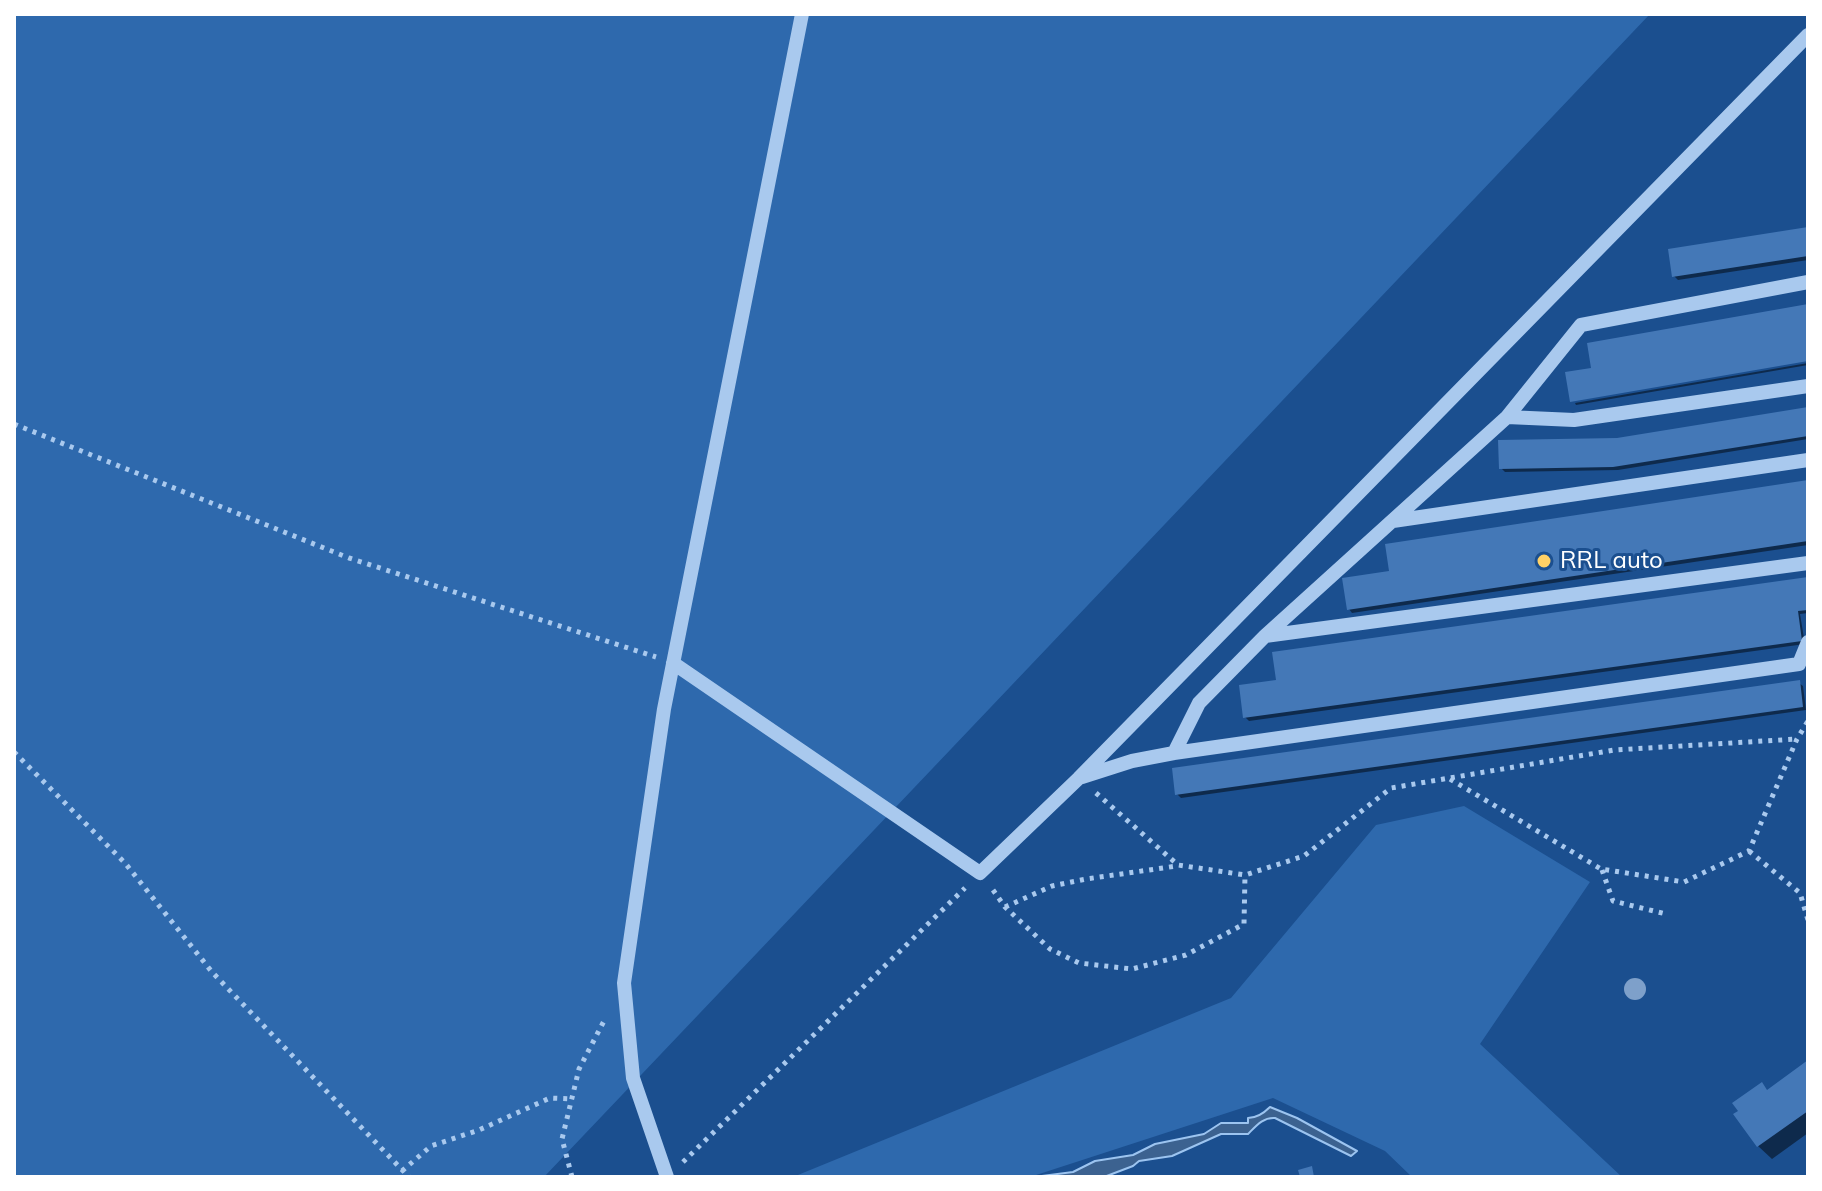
<!DOCTYPE html>
<html>
<head>
<meta charset="utf-8">
<style>
  body { margin:0 }
  #map { position:relative; width:1822px; height:1191px; overflow:hidden; background:#1b4f8f; font-family:Mulish,sans-serif }
  canvas { display:block }
  .frame { position:absolute; inset:0; border:16px solid #fff; pointer-events:none }
</style>
</head>
<body>
<div id="map">
<canvas width="1822" height="1191"></canvas>
<div class="frame"></div>
</div>
<script>
const c = document.querySelector('canvas').getContext('2d');
c.lineJoin = 'round';
function fillPath(path, color) { c.fillStyle = color; c.fill(path, 'evenodd'); }
function trace(path, color, width, dash) { c.strokeStyle = color; c.lineWidth = width; c.lineCap = dash ? 'butt' : 'round'; c.setLineDash(dash || []); c.stroke(path); }
function write(font, color, halo, rows, align = 'center') {
  c.font = font + ' Mulish,sans-serif'; c.lineWidth = 6; c.setLineDash([]); c.textBaseline = 'middle'; c.strokeStyle = halo; c.fillStyle = color; for (const [text, x, y, turn = 0] of rows) {
    c.save(); c.translate(x, y); c.rotate((+turn || 0) * Math.PI / 180); c.textAlign = isNaN(turn) ? turn : align; if (halo) c.strokeText(text, 0, 0); c.fillText(text, 0, 0); c.restore();
  }
}
fillPath(new Path2D(`
  M14,14H1650L544,1177H14Z
  M1464,806L1590,882L1480,1044L1622,1177H1412L1385,1151L1273,1098L1030,1177H793L1231,998L1376,825Z`), '#2e69ad');
const water = new Path2D(`
  M1270,1107L1297,1118L1357,1151L1351,1156L1275,1118C1263,1117 1256,1126 1248,1134H1221L1172,1156L1139,1161L1133,1166L1104,1177H1034L1073,1172L1095,1161L1133,1155L1155,1144L1204,1134L1221,1123H1248V1118C1257,1118 1264,1113 1270,1107Z`);
fillPath(water, '#3c6290');
trace(water, '#9cc4f0', 2);
fillPath(new Path2D(`
  M1808,229V260L1678,280L1674,276Z
  M1808,363V365L1576,405L1575,403Z
  M1808,409V439L1618,470L1505,472L1501,468L1617,440Z
  M1808,482V545L1352,613L1349,609L1392,572Z
  M1808,579V613L1800,614L1805,644L1249,721L1245,717Z
  M1799,683L1803,686L1806,710L1181,798L1177,794Z
  M1808,1063V1133L1772,1159L1758,1146L1736,1115Z`), '#0007');
fillPath(new Path2D(`
  M1808,227V256L1672,277L1668,249Z
  M1808,304V361L1570,402L1565,372L1591,368L1587,343Z
  M1808,407V436L1613,467L1499,469L1498,440L1617,438Z
  M1808,480V541L1347,610L1342,578L1389,571L1385,544Z
  M1808,577V610L1798,611L1802,641L1243,718L1239,685L1276,680L1272,652Z
  M1800,680L1803,707L1175,795L1172,768Z
  M1808,1060V1111L1757,1147L1733,1114L1738,1111L1732,1103L1762,1082L1767,1090Z
  M1312,1166L1314,1177H1300L1298,1170Z`), '#4478b7');
trace(new Path2D(`
  M14,424L349,558L656,657
  M14,752L125,863L212,972L409,1177
  M1450,779L1601,869L1684,882L1749,851L1797,739L1808,721
  M1096,793L1178,865L1245,875L1304,856L1391,788L1614,750L1797,739
  M1749,851L1800,893L1808,920
  M1602,870L1613,901L1666,914
  M993,890L1005,907L1050,949L1079,963L1132,969L1186,955L1244,924L1245,875
  M1005,907L1052,886L1086,879L1177,866
  M683,1162L965,888
  M402,1171L431,1146L479,1130L550,1098L572,1099
  M572,1177L562,1139L579,1069L605,1019`), '#a9c9ee', 5, [4, 6]);
trace(new Path2D(`
  M1808,282L1581,325L1507,417L1265,636L1199,703L1174,753L1799,664L1808,642
  M1507,417L1574,420L1808,386
  M1393,521L1808,460
  M1265,636L1808,563
  M673,663L980,873L1079,778L1808,35
  M1082,777L1132,761L1174,753
  M667,1177L633,1078L624,983L664,709L802,14`), '#a9c9ee', 14);
c.fillStyle = '#7ea0ca';
for (const [x, y] of [
  [1635,989]
]) { c.beginPath(); c.arc(x, y, 11, 0, 2 * Math.PI); c.fill(); }
for (const [x, y, r, color] of [
  [1544,561,8,"#ffd166"]
]) { const dot = new Path2D(); dot.arc(x, y, r, 0, 2 * Math.PI); c.fillStyle = color; c.fill(dot); trace(dot, '#1b4f8f', 3); }
write('24px', '#fff', '#1b4f8f', [
  ["RRL auto",1560,561]
], 'left');
</script>
</body>
</html>
